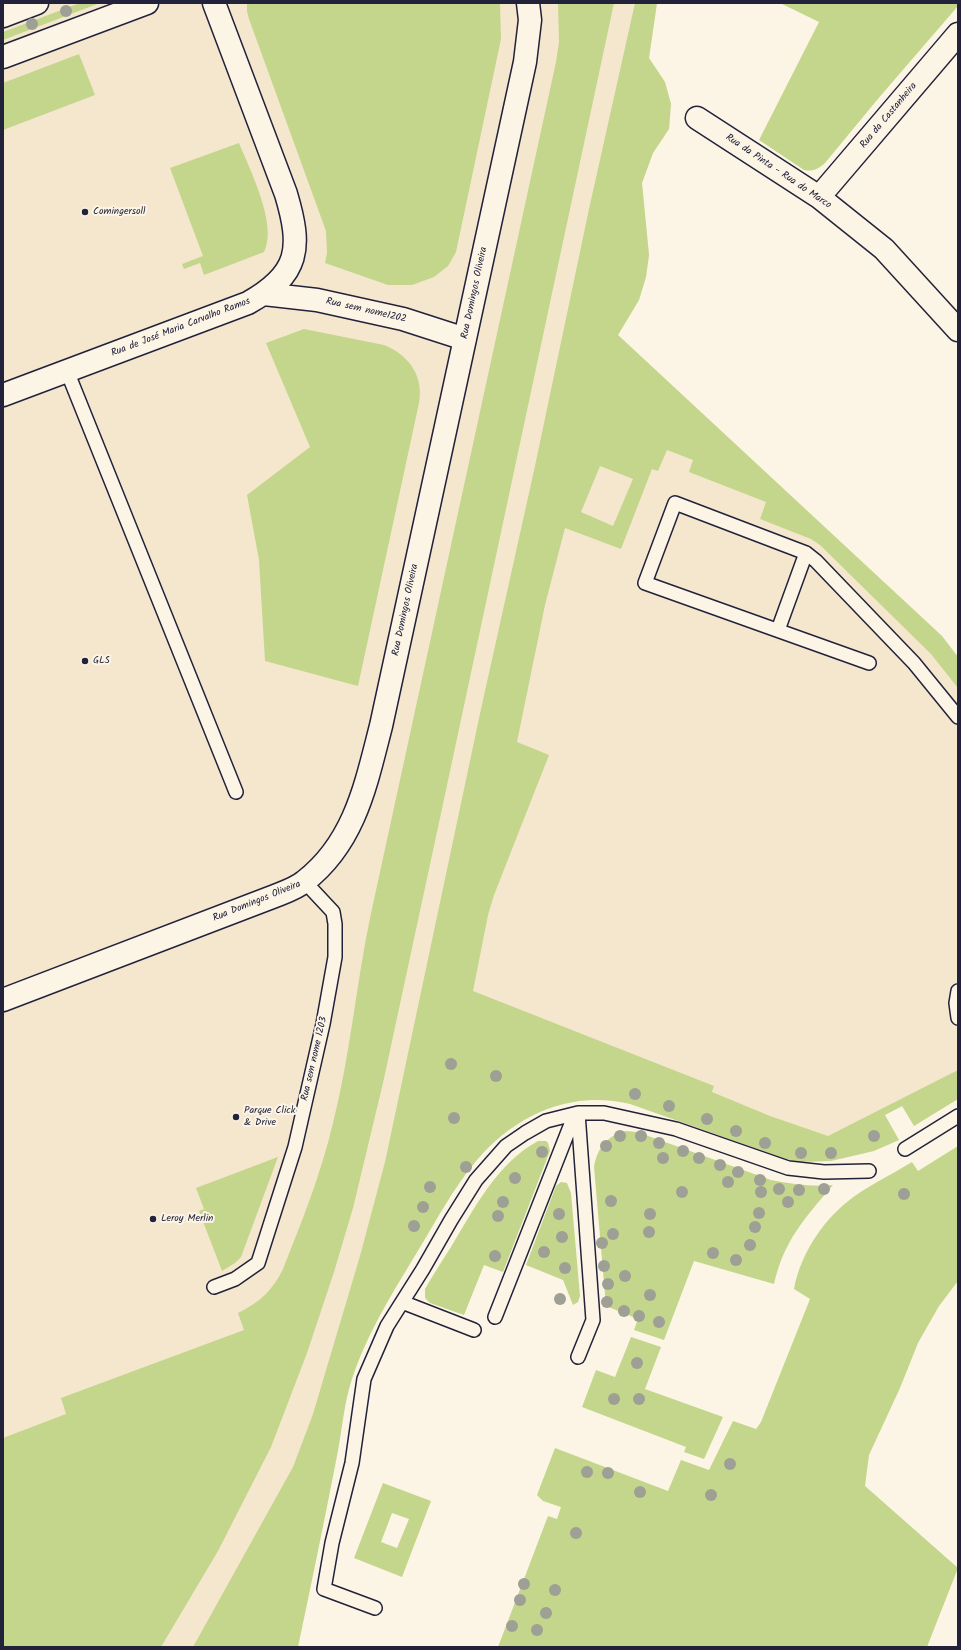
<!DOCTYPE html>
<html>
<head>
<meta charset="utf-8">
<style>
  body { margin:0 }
  #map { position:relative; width:961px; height:1650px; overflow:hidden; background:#fcf5e5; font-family:Kalam,sans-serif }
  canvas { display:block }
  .frame { position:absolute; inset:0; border:4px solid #22223b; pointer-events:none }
</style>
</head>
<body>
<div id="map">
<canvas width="961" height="1650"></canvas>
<div class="frame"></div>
</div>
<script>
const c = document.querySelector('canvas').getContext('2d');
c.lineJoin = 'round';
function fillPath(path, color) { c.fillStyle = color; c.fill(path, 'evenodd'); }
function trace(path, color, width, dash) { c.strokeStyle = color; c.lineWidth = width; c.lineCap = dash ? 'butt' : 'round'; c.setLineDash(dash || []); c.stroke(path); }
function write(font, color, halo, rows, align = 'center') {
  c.font = font + ' Kalam,sans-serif'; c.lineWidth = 4; c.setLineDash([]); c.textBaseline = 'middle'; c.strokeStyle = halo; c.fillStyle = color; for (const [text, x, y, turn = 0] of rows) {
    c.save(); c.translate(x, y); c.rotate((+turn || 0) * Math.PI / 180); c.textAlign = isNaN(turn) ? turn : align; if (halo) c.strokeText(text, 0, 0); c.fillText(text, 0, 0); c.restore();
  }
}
fillPath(new Path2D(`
  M3,3H657L649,58L665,82L671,104L669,129L653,153L642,183L649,255L646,277L639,300L618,335L942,636L958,657V1078L885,1115L813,1153L460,1012L445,1074L224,1647H122L3,1638Z`), '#f5e7ce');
fillPath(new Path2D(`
  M80,3H100L3,40V32Z
  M247,3H500L501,39L456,252L448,266L434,277L412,285H388L325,263L327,253L326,231L249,19L247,11Z
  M558,3H614L440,818L383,1083L353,1208L334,1272L307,1353L271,1447L218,1551L161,1647H3V1438L66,1414L61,1398L244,1330L238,1313C259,1303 273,1290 283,1269C302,1221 321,1174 333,1123C350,1056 356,986 370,918L556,62L559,42Z
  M635,3H657L649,58L665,82L671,104L669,129L653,153L642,183L649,255L646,277L639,300L618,335L942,636L958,657V688L931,654L820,545L811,539L760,519L766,502L689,472L693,460L667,450L658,471L652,469L621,549L565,528L545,605L517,742L549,755L494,895L488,915L473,991L714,1086L712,1092L770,1116L828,1136L958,1070V1099L914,1126L902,1106L885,1115L899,1140L874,1151L831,1161L799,1162L786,1159L630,1104C570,1090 516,1115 477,1160C453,1188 435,1223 416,1254C390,1297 363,1340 349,1389C343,1412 341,1438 336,1461C324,1523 311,1585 298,1647H193L293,1467L313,1414L360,1256L385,1162L481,709L535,466L589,209ZM600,466L633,479L613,526L581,512Z
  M780,3H958V6L877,100L825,163C818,169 813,172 804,170L759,140L819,22Z
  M79,54L95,95L3,130V83Z
  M239,143C250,170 278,225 264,252L204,275L200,263L184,269L182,264L203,256L170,168Z
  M304,329L384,345C409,355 424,376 419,403L358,686L265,661L259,560L247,495L310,447L266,343Z
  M626,1131L637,1132L771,1180C792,1184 812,1187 833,1185C805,1218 784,1240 774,1284L694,1261L664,1340L634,1330L638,1319L606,1306L594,1167C597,1149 607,1135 626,1131Z
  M538,1141H546L548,1143L550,1151L503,1272L484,1265L464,1315L430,1303L425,1298V1289C433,1275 442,1261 451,1247C474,1209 497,1163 538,1141Z
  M958,1146V1281L939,1306L918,1343L900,1388L869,1455L865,1486L958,1568L927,1647H498L548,1516L557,1519L561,1507L543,1501L537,1495L555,1448L668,1491L681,1460L709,1470L733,1421L756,1429L761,1422L810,1299L794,1289C800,1256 821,1223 847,1202C865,1187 891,1175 912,1162L918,1171Z
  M278,1157L241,1257L235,1263L222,1271L199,1211L204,1209L196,1188Z
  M561,1182L567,1183L571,1193L580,1296L578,1302L573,1305L563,1280L526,1265L556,1186Z
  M631,1337L661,1347L645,1389L723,1417L704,1459L684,1452L686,1447L582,1407L596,1370L615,1377Z
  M383,1483L431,1501L402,1577L354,1558ZM392,1513L409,1519L397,1548L381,1542Z`), '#c3d68b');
const service = new Path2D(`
  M67,371L236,792
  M806,553L816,561L914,663L958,717
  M778,630L806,553L675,503L645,583L869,663
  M958,991L956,1003L958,1018
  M578,1113L593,1320L578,1357
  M905,1149L958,1116
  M214,1287L235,1279L258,1263L295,1147L323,1024L335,957V924L333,912L305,882
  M402,1302L474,1330
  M495,1317L575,1114
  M375,1608L324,1589L332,1543L352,1463L364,1379L387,1326L423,1269L451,1220L476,1180L506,1146L525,1133L546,1121L578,1113H604L676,1129L788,1168L824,1172L869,1171`);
const minor = new Path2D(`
  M697,118L819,197L884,249L958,330
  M819,197L958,34
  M264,294L317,300L403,319L465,339
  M3,395L248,303C300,274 302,248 286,194L214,3
  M3,1000L275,896C285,892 297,888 305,881C355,842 366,784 381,726L525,62L530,20L528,3`);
const secondary = new Path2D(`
  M3,16L37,3
  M3,57L147,3`);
trace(service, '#22223b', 16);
trace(minor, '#22223b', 25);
trace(secondary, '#22223b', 25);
trace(service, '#fcf5e5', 13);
trace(minor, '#fcf5e5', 22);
trace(secondary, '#fcf5e5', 22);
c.fillStyle = '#9e9f95';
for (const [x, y] of [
  [66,11],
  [32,24],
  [451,1064],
  [496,1076],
  [635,1094],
  [669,1106],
  [454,1118],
  [707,1119],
  [736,1131],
  [620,1136],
  [641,1136],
  [874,1136],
  [659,1143],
  [765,1143],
  [606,1146],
  [683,1151],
  [542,1152],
  [801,1153],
  [831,1153],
  [663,1158],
  [699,1158],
  [720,1165],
  [466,1167],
  [738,1172],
  [515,1178],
  [760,1180],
  [728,1182],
  [430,1187],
  [779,1189],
  [824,1189],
  [799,1190],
  [682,1192],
  [761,1192],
  [904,1194],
  [611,1201],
  [503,1202],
  [788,1202],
  [423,1207],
  [759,1213],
  [559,1214],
  [650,1214],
  [498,1216],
  [414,1226],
  [755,1227],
  [649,1232],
  [613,1234],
  [562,1237],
  [602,1243],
  [750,1245],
  [544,1252],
  [713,1253],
  [495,1256],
  [736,1260],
  [604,1266],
  [565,1268],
  [625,1276],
  [608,1284],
  [650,1295],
  [560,1299],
  [607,1302],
  [624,1311],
  [639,1316],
  [659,1322],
  [637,1363],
  [614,1399],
  [639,1399],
  [730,1464],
  [587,1472],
  [608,1473],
  [640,1492],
  [711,1495],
  [576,1533],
  [524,1584],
  [555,1590],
  [520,1600],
  [546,1613],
  [512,1626],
  [537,1630]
]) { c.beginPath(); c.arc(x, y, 6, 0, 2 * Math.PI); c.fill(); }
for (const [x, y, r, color] of [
  [85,212,4,"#22223b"],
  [85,661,4,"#22223b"],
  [236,1117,4,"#22223b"],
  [153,1219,4,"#22223b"]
]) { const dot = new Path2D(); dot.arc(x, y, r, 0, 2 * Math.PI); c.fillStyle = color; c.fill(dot); trace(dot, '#fcf5e5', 1.5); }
write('10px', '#22223b', '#fcf5e5', [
  ["Rua da Castanheira",889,116,-50],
  ["Rua da Pinta - Rua do Marco",778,172,34],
  ["Rua Domingos Oliveira",475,293,-78],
  ["Rua sem nome1202",366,311,13],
  ["Rua de José Maria Carvalho Ramos",181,328,-21],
  ["Rua Domingos Oliveira",406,610,-78],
  ["Rua Domingos Oliveira",257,902,-22],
  ["Rua sem nome 1203",315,1059,-77]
]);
write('10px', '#22223b', '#fcf5e5', [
  ["Comingersoll",93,212],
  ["GLS",93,661],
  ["Parque Click",244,1111],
  ["& Drive",244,1123],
  ["Leroy Merlin",161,1219]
], 'left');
</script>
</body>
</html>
